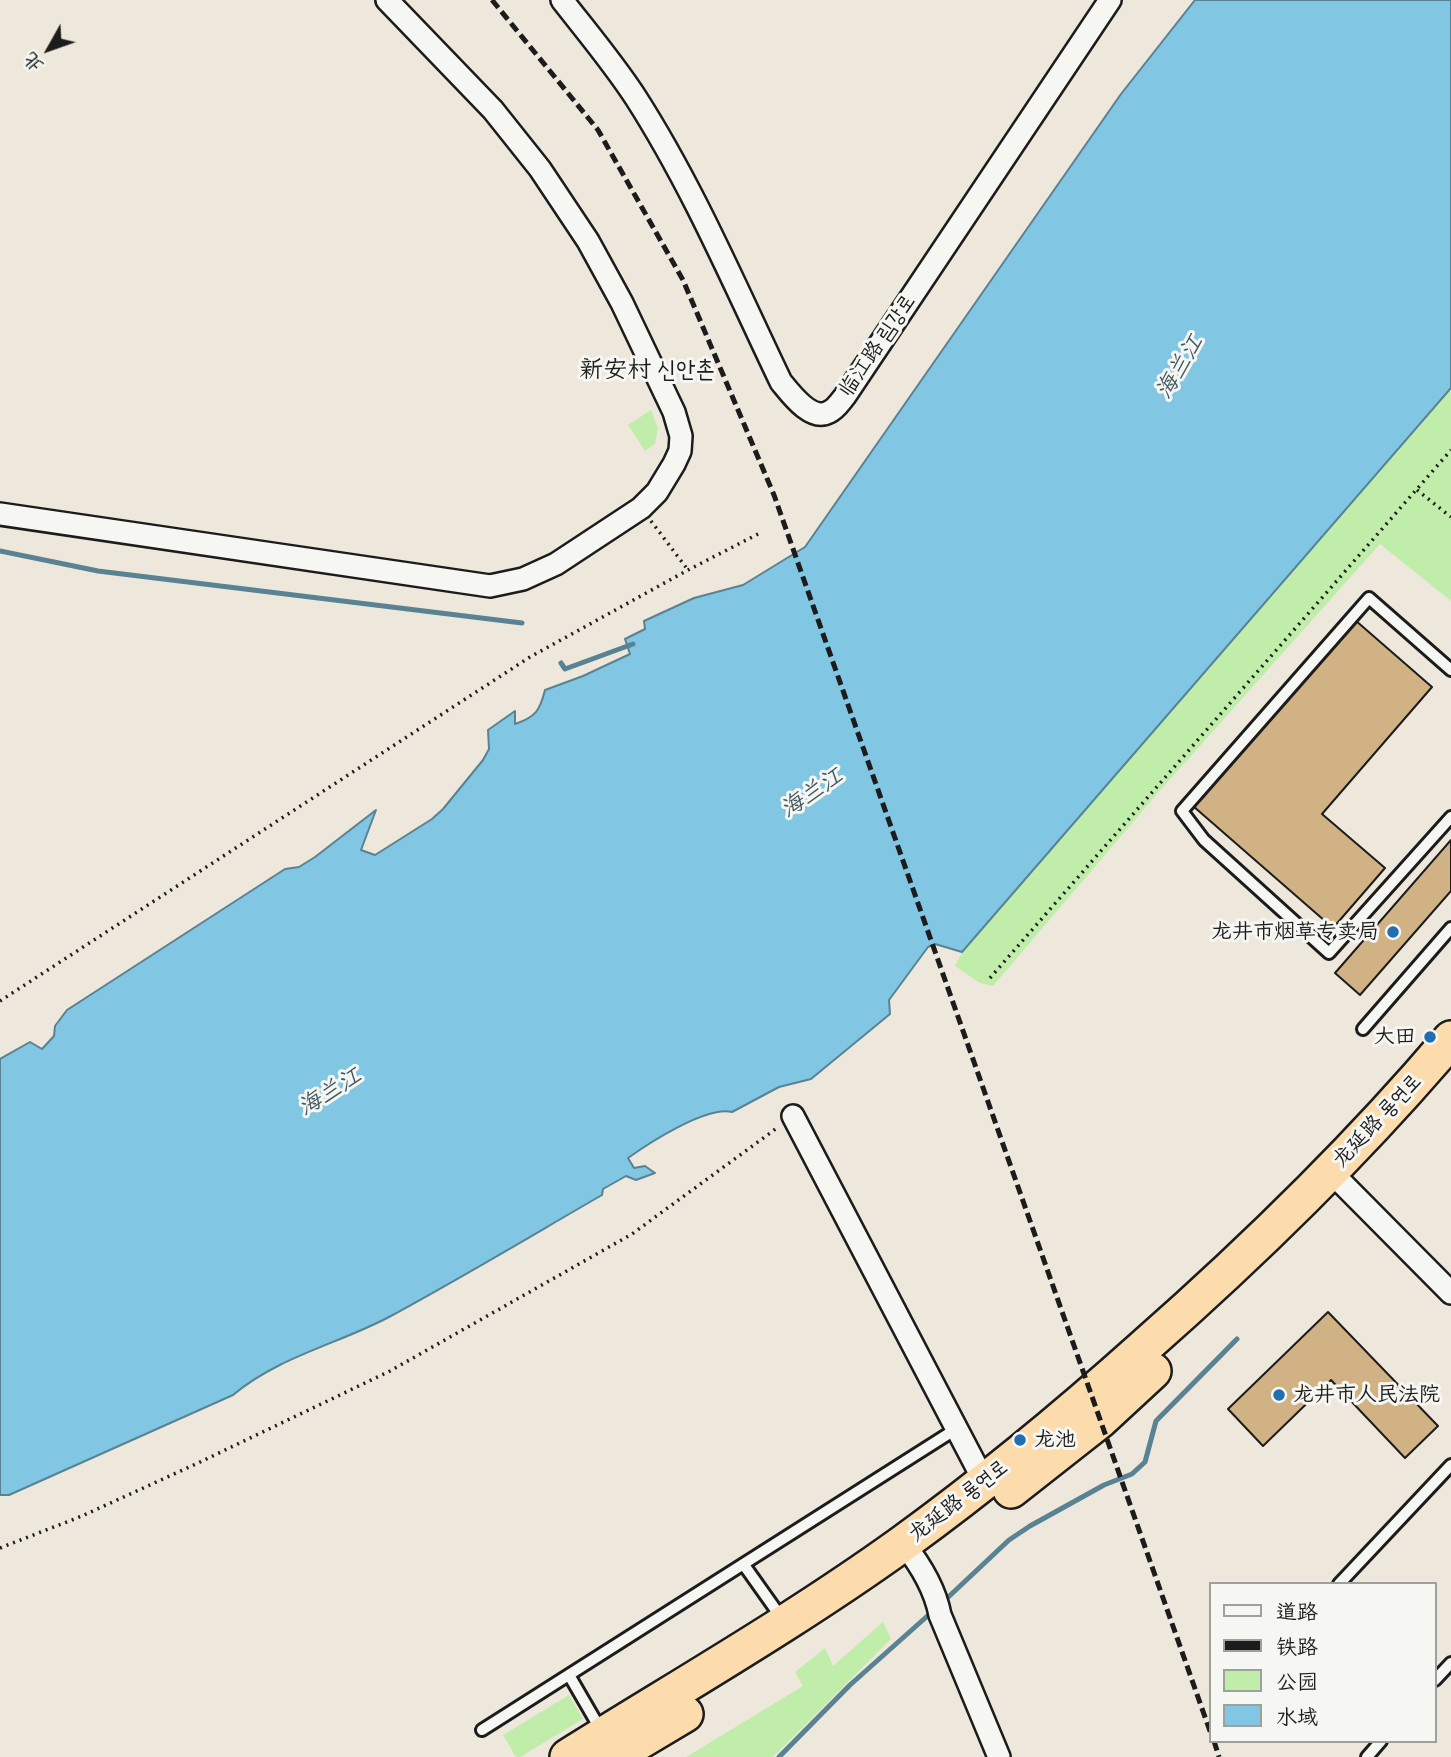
<!DOCTYPE html>
<html>
<head>
<meta charset="utf-8">
<style>
  body { margin:0 }
  #map { position:relative; width:1451px; height:1757px; overflow:hidden; background:#eee8dc; font-family:Delius,"LXGW WenKai TC",sans-serif }
  canvas { display:block }
  .legend { position:absolute; left:1209px; top:1582px; width:228px; height:161px; box-sizing:border-box; background:#f6f6f2; border:2px solid #9f9f9c; margin:0; padding:9px 12px; list-style:none; font-size:21px; color:#1c1c1c }
  .legend li { display:flex; align-items:center; gap:14px; height:35px }
  .legend b { width:35px; border:2px solid #9f9f9c }
  .north { position:absolute; left:14px; top:14px; width:70px; height:70px; -webkit-text-stroke:5px #f6f6f2; paint-order:stroke; rotate:230deg; font-size:19px; font-weight:700; line-height:28px; text-align:center; color:#1c1c1c }
  .north::after { content:''; display:block; margin:auto; width:24px; height:32px; background:#1c1c1c; clip-path:polygon(50% 0,100% 100%,50% 72%,0 100%) }
</style>
</head>
<body>
<div id="map">
<canvas width="1451" height="1757"></canvas>
<ul class="legend">
<li><b style="height:9px;background:#f6f6f2"></b>道路</li>
<li><b style="height:9px;background:#1c1c1c"></b>铁路</li>
<li><b style="height:19px;background:#c1edaa"></b>公园</li>
<li><b style="height:19px;background:#81c6e2"></b>水域</li>
</ul>
<div class="north">北</div>
</div>
<script>
const c = document.querySelector('canvas').getContext('2d');
c.lineJoin = 'round';
function fillPath(path, color) { c.fillStyle = color; c.fill(path, 'evenodd'); }
function trace(path, color, width, dash) { c.strokeStyle = color; c.lineWidth = width; c.lineCap = dash ? 'butt' : 'round'; c.setLineDash(dash || []); c.stroke(path); }
function write(font, color, halo, rows, align = 'center') {
  c.font = font + ' Delius,"LXGW WenKai TC","Poor Story",sans-serif'; c.lineWidth = 6; c.setLineDash([]); c.textBaseline = 'middle'; c.strokeStyle = halo; c.fillStyle = color; for (const [text, x, y, turn = 0] of rows) {
    c.save(); c.translate(x, y); c.rotate((+turn || 0) * Math.PI / 180); c.textAlign = isNaN(turn) ? turn : align; if (halo) c.strokeText(text, 0, 0); c.fillText(text, 0, 0); c.restore();
  }
}
fillPath(new Path2D(`
  M1451,388V601L1380,544L1157,794L993,986L980,983L955,966L962,952Z
  M651,410L658,428L655,444L645,451L628,425Z
  M883,1622L891,1639L773,1757H686L803,1686L795,1672L825,1648L833,1666Z
  M569,1695L583,1719L520,1757H516L503,1735Z`), '#c1edaa');
const water = new Path2D(`
  M1195,0H1451V388L962,952L935,944L928,947L889,1000L890,1014L811,1079L779,1087L732,1112C706,1106 649,1143 628,1158L634,1168L645,1166L655,1173L636,1180L626,1176L603,1189L602,1195C531,1236 461,1278 389,1317C338,1344 278,1357 233,1395L9,1495H0V1059L30,1042L42,1049L54,1036L55,1026L67,1010L285,869L299,867L315,857L376,810L361,850L375,855L432,819L443,809L483,760L489,749L488,730L515,711V724C536,717 540,710 545,690L583,676L630,654L625,639L645,629L644,621L694,598L743,585L805,547L1121,94Z`);
fillPath(water, '#81c6e2');
trace(water, '#598293', 2);
trace(new Path2D(`
  M0,551L98,571L522,623
  M561,663L565,669L633,644
  M943,1602L1009,1540L1030,1526L1104,1485L1132,1474L1145,1462L1156,1421L1237,1339
  M779,1757L850,1685L933,1611`), '#598293', 5);
const building = new Path2D(`
  M1355,620L1432,687L1322,814L1385,868L1333,928L1193,806Z
  M1451,840V891L1360,995L1335,973Z
  M1328,1312L1438,1426L1405,1458L1331,1380L1263,1446L1228,1409Z`);
fillPath(building, '#d0b284');
trace(building, '#1c1c1c', 2);
const service = new Path2D(`
  M1451,670L1369,598L1182,811L1204,840L1329,953L1451,817
  M1363,1029L1451,928
  M744,1565L783,1620
  M1339,1584L1451,1465
  M569,1675L602,1732
  M1435,1680L1451,1663
  M482,1730L956,1429
  M1367,1757L1381,1741`);
const minor = new Path2D(`
  M562,0C587,32 614,64 636,98C693,187 735,286 781,382C791,394 811,422 829,412C836,409 840,402 845,396L1110,0
  M0,514L490,586L523,579L556,564L641,508L657,492L674,464L680,451L681,436L674,412L622,303L588,241L540,169L493,110L387,0
  M793,1116L984,1481
  M1330,1171L1451,1293
  M903,1543C920,1564 935,1589 940,1615L999,1757`);
const trunk = new Path2D(`
  M1011,1490L1100,1420L1153,1371
  M568,1757C680,1687 795,1621 902,1544C986,1483 1066,1417 1143,1348C1252,1252 1357,1150 1451,1039
  M613,1757L685,1714`);
trace(service, '#1c1c1c', 16);
trace(minor, '#1c1c1c', 26);
trace(trunk, '#1c1c1c', 40);
trace(new Path2D(`
  M1417,490L1451,517
  M651,521L688,570
  M990,978L1451,450
  M0,1001L530,657L688,570L760,533
  M0,1548L82,1516L198,1463L390,1371L632,1234L777,1128`), '#1c1c1c', 3.5, [2, 5]);
trace(service, '#f6f6f2', 10);
trace(minor, '#f6f6f2', 21);
trace(trunk, '#fcdcac', 35);
trace(new Path2D(`
  M492,0L598,130L683,280L774,495L1211,1734
  M1214,1741L1219,1757`), '#1c1c1c', 5, [10, 5]);
for (const [x, y, r, color] of [
  [1393,932,7,"#1f6fb2"],
  [1430,1037,7,"#1f6fb2"],
  [1279,1395,7,"#1f6fb2"],
  [1020,1440,7,"#1f6fb2"]
]) { const dot = new Path2D(); dot.arc(x, y, r, 0, 2 * Math.PI); c.fillStyle = color; c.fill(dot); trace(dot, '#f6f6f2', 2.5); }
write('21px', '#1c1c1c', '#f6f6f2', [
  ["临江路 림강로",877,346,-56],
  ["龙延路 룡연로",1377,1121,-47],
  ["龙延路 룡연로",958,1501,-38]
]);
write('21px', '#1c1c1c', '#f6f6f2', [
  ["龙井市烟草专卖局",1379,932],
  ["大田",1416,1037],
  ["龙井市人民法院",1293,1395,"left"],
  ["龙池",1034,1440,"left"]
], 'right');
write('italic 23px', '#3f5861', '#f6f6f2', [
  ["海兰江",1180,367,-59],
  ["海兰江",812,793,-34],
  ["海兰江",330,1092,-32]
]);
write('24px', '#1c1c1c', '#f6f6f2', [
  ["新安村 신안촌",647,370]
]);
</script>
</body>
</html>
